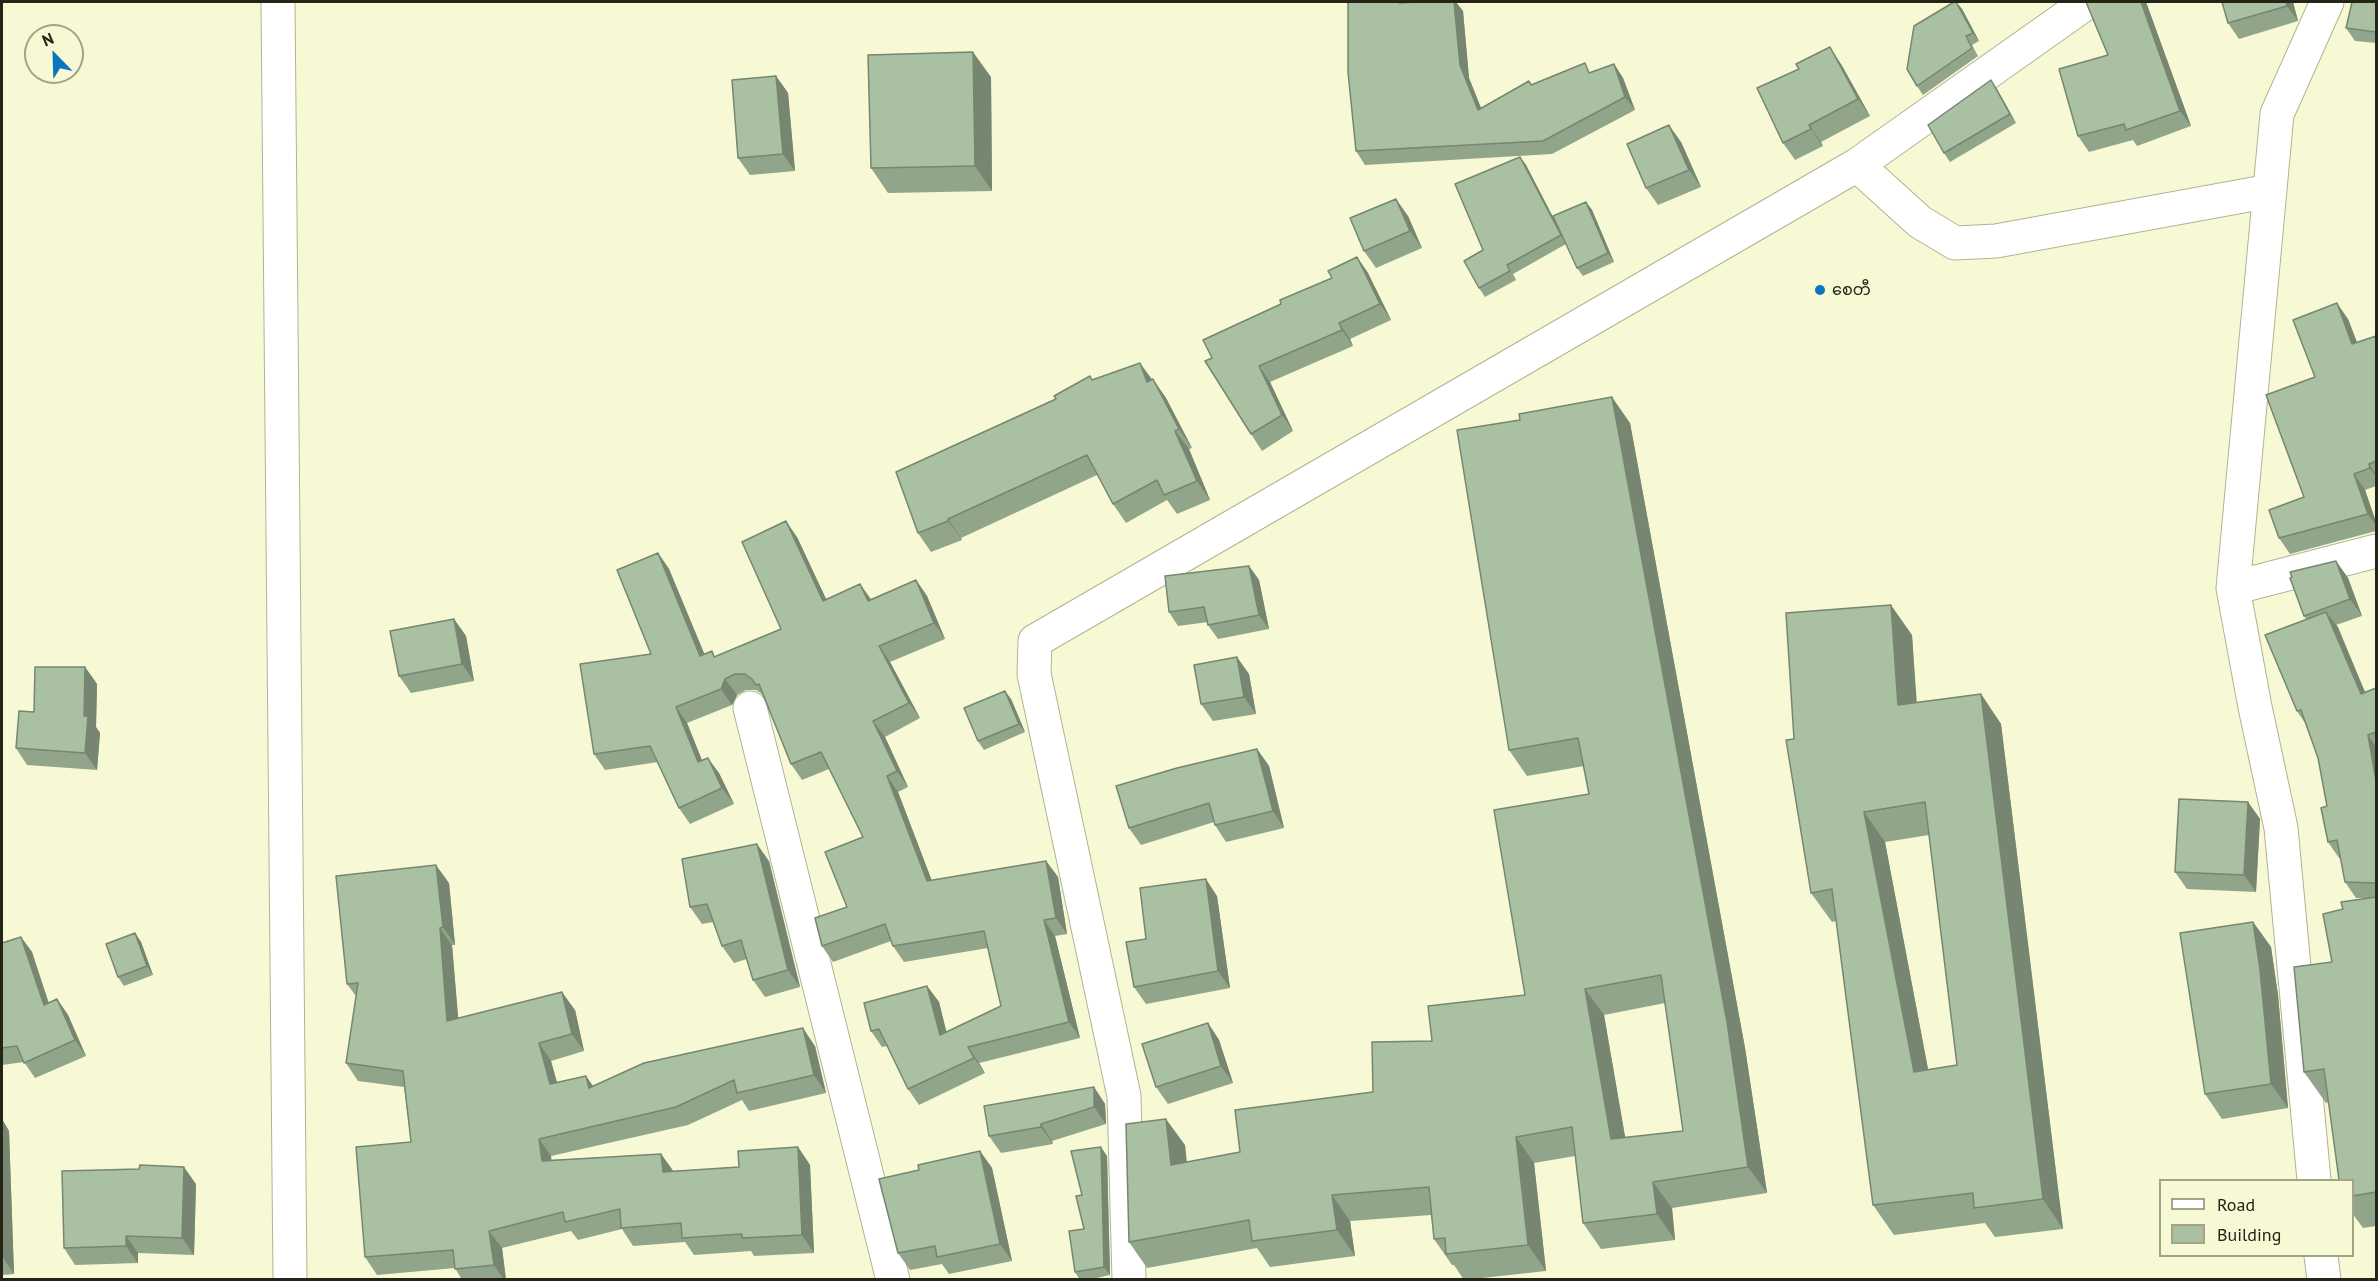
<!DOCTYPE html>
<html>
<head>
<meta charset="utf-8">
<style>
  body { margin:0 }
  #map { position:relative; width:2378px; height:1281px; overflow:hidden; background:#f6f9d4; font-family:"PT Sans",sans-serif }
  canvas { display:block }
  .frame { position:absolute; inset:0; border:3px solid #242517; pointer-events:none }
  .legend { position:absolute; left:2159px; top:1179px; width:195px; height:78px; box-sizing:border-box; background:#f6f9d4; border:2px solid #a2a488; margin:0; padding:8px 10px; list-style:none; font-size:18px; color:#242517 }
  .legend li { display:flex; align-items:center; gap:12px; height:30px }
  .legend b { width:30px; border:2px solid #a2a488 }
  .north { position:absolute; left:24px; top:24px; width:60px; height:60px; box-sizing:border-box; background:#f6f9d4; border:2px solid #a2a488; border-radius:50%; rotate:337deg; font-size:16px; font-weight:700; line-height:24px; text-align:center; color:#242517 }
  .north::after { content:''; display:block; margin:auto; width:21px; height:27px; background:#0a75c0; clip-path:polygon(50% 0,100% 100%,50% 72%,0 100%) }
</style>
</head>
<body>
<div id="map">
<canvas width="2378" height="1281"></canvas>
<div class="frame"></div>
<ul class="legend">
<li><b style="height:8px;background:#fff"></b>Road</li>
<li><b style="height:16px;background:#a9c0a2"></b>Building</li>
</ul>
<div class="north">N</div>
</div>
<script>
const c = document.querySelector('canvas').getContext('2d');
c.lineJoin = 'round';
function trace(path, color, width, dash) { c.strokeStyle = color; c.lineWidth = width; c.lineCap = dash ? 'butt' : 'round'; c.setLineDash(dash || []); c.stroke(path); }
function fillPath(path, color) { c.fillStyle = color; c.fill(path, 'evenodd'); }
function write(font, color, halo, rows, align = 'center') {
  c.font = font + ' "PT Sans","Noto Sans Myanmar",sans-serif'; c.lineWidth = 4.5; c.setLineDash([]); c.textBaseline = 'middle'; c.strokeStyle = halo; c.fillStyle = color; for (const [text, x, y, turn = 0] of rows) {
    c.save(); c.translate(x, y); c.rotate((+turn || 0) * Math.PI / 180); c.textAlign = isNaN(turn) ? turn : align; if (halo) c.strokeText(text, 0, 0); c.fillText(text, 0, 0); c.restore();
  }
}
const minor = new Path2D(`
  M278,2L290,1280
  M1857,165L1920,222L1955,243L1996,241L2270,191
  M2233,588L2376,551
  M750,708L893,1280
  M2314,1180L2281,828L2255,707L2233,588L2277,114L2327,2
  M2321,1256L2324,1280
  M1129,1280L1124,1096L1034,674L1035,641L1857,165L2082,6L2084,2`);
trace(minor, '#b1b491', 35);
trace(minor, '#fff', 33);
fillPath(new Path2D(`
  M1348,2H1409L1463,11L1469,78L1481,108L1529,81L1532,85L1592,72L1614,64L1623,78L1635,110L1552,154L1365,165L1356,151Z
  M1956,2L1962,9L1979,41L1972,45L1978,56L1923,95L1917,86Z
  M2086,2H2146L2191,126L2137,146L2133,140L2089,152L2078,136L2108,55Z
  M2293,2L2298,21L2239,39L2228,23Z
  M2376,2V43L2355,41L2346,28Z
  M1841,64L1870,116L1821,142L1823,146L1795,160L1783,143Z
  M776,76L788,93L795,171L750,175L738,158Z
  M991,77L992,191L888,193L871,168Z
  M1991,80L1997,89L2016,123L1950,162L1944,153Z
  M1681,142L1701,187L1658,205L1646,188Z
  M1520,157L1526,165L1557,225L1586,202L1592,210L1614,262L1583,276L1577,268L1566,244L1513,274L1516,280L1485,297L1479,288Z
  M1408,216L1422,248L1376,268L1364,251Z
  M1357,257L1368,273L1391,320L1350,339L1353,346L1270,382L1293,431L1262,451L1251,434L1212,358L1281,304L1332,278Z
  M2348,319L2357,342L2376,336V486L2365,490L2376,522V531L2290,554L2279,538L2304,497L2315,377Z
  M1140,363L1166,398L1192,448L1189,449L1210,500L1177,514L1167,500L1126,523L1113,504L1097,475L961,538L962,540L931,552L918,533L1056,399L1090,376L1093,380Z
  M1630,423L1745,1048L1767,1193L1672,1208L1675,1240L1601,1249L1583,1223L1575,1156L1534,1163L1546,1271L1464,1280L1454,1265H1452L1434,1239L1431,1215L1350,1221L1355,1256L1270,1267L1257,1248L1147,1268L1129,1242L1185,1145L1186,1162L1240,1152L1373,1092L1432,1041L1525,995L1589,794L1584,766L1527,776L1509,750ZM1665,1003L1683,1131L1625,1138L1604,1015Z
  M797,537L826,599L860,584L871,599L916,580L927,596L945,639L890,662L920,718L885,737L908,787L898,792L932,881L1046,861L1058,877L1067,934L1055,936L1080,1038L979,1063L985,1073L919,1105L908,1089L887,1046L882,1047L871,1031L927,986L939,1002L946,1032L1001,1006L988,948L904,962L893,946L891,941L833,962L822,946L847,907L863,837L829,769L802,780L791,764L762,694L756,690H746L737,695L732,705L687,723L702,760L719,773L734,804L690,824L679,808L658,762L605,770L594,754L651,654L658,553L669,569L704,654L715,657L781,629Z
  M2336,561L2348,578L2362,616L2336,625L2365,692L2376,688V1226L2363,1228L2352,1213V1180L2329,1102L2326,1103L2304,1072L2332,962L2343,909L2367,898H2356L2345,882L2341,858H2339L2328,842L2327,806L2318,758L2305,723L2297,711L2306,619L2304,616Z
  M1249,566L1259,580L1269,629L1218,639L1208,625V622L1178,626L1169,612Z
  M454,619L466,636L474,681L411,693L399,676Z
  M1912,635L1916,702L1981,694L2001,724L2063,1229L1995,1237L1985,1223L1894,1235L1873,1205L1836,921L1832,922L1811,893L1794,739ZM1929,835L1957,1065L1928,1069L1885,842Z
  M85,667L97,684L96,727L100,733L97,770L27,765L16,748L34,712Z
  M1249,674L1256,714L1213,721L1201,704Z
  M1011,699L1025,732L984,750L978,741Z
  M1257,749L1269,766L1284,828L1226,842L1215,825L1214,822L1141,845L1129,828Z
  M2248,802L2260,819L2256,892L2187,889L2175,872Z
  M769,861L800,987L765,997L753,980L747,959L734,963L722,946L713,922L702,924L690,907Z
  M449,883L455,945H452L458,1018L575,1010L584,1051L551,1061L557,1082L586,1076L593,1086L815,1046L826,1093L749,1111L742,1100L688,1125L551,1156V1160L661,1154L673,1171L739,1167L798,1147L810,1165L814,1253L754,1256L751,1251L694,1255L685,1242L633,1246L622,1229L578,1240L571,1231L502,1248L506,1280H462L455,1268L377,1275L365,1257L411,1142L404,1087L358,1081L346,1063L356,996L347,984Z
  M1217,896L1230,988L1146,1004L1134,987L1146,939Z
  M2253,922L2271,947L2278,995L2288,1108L2222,1119L2205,1094Z
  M135,933L141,942L153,975L124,986L118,977Z
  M21,937L32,952L49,1003L57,999L68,1015L86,1056L35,1078L24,1062L2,1065V943Z
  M1208,1023L1219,1040L1233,1083L1168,1104L1156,1087Z
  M1094,1087L1105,1104L1106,1124L1052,1141L1053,1144L1001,1153L989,1136Z
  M2,1119L9,1131L14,1274L2,1275Z
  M980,1151L992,1168L1012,1261L949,1274L942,1264L910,1270L898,1253L919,1170Z
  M1107,1156L1110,1275L1087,1280H1080L1075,1272L1084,1229L1082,1195Z
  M196,1184L194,1255L138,1253V1263L75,1265L64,1248Z`), '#91a58b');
fillPath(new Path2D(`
  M1454,2H1456L1463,11L1469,78L1487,123L1478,110L1460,65Z
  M1956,2L1962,9L1979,41L1973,33Z
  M2141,2H2146L2191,126L2180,111Z
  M2286,2H2293L2298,21L2287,6Z
  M1830,47L1841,64L1870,116L1858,99Z
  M973,52L991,77L992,191L975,166Z
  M1614,64L1623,78L1635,110L1625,97Z
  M776,76L788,93L795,171L783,154Z
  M1991,80L1997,89L2016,123L2010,114Z
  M1669,125L1681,142L1701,187L1689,170Z
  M1809,125L1821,142L1823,146L1811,129Z
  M1520,157L1526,165L1567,244L1561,235Z
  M1396,199L1408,216L1422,248L1410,231Z
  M1586,202L1592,210L1614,262L1608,253Z
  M1357,257L1368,273L1391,320L1380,304Z
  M2337,303L2348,319L2363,359L2352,344Z
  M1339,323L1350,339L1353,346L1342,330Z
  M1140,363L1153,382H1147Z
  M1259,366L1270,382L1293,431L1282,415Z
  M1153,379L1166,398L1192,448L1179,429Z
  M1612,397L1630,423L1745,1048L1767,1193L1748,1167Z
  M1175,431L1189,449L1210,500L1197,481Z
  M2369,464L2376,475V477L2370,468Z
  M2354,474L2365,490L2376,522V526L2368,514Z
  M948,519L961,538L962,540L948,521Z
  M786,521L797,537L834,616L823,601Z
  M658,553L669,569L712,672L700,656Z
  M2336,561L2348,578L2362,616L2350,599Z
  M1249,566L1259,580L1269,629L1259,615Z
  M916,580L927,596L945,639L934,623Z
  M860,584L871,600L868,601Z
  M1891,605L1912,635L1919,734L1898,705Z
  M2326,612L2338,627L2372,709L2361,694Z
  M454,619L466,636L474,681L462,664Z
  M879,646L890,662L920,718L909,703Z
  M1237,657L1249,674L1256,714L1244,697Z
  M85,667L97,684L96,727L100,733L97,770L85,753L84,716Z
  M725,679L737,695L732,705L721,689Z
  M1005,691L1011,699L1025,732L1019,724Z
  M1981,694L2001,724L2063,1229L2043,1199Z
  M676,707L687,723L709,778L698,762Z
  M873,721L885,737L908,787L897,771Z
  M2368,735L2376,747V781Z
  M1257,749L1269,766L1284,828L1273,811Z
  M708,758L719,773L734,804L722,788Z
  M887,776L898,792L938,897L927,881Z
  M2248,802L2260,819L2256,892L2244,875Z
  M1864,812L1885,842L1934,1101L1914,1072Z
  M757,844L769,861L800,987L788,970Z
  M1046,861L1058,877L1067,934L1056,918Z
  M436,865L449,883L455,945L443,927Z
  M1206,879L1217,896L1230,988L1218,971Z
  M1044,920L1055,936L1080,1038L1069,1022Z
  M2253,922L2271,947L2278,995L2288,1108L2271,1084Z
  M440,928L452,945L460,1039L447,1021Z
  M135,933L141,942L153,975L147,966Z
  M21,937L32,952L54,1021L44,1005Z
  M927,986L939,1002L951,1050L940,1035Z
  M1585,989L1604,1015L1630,1165L1611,1139Z
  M562,992L575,1010L584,1051L572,1034Z
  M57,999L68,1015L86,1056L75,1040Z
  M1208,1023L1219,1040L1233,1083L1221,1066Z
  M803,1028L815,1046L826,1093L814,1075Z
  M539,1043L551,1061L562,1102L550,1084Z
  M968,1047L979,1063L985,1073L974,1058Z
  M586,1076L598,1094L589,1088Z
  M1094,1087L1105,1104L1106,1124L1094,1107Z
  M2,1119L9,1131L14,1274L2,1256Z
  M1166,1119L1185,1145L1190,1191L1171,1165Z
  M1041,1124L1052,1141L1053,1144L1041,1127Z
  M1516,1137L1534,1163L1546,1271L1528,1245Z
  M539,1139L551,1156L554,1178L542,1161Z
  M798,1147L810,1165L814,1253L802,1235Z
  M1101,1147L1107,1156L1110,1275L1104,1267Z
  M980,1151L992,1168L1012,1261L1000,1244Z
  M661,1154L674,1172H663Z
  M184,1167L196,1184L194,1255L182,1238Z
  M1653,1182L1672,1208L1675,1240L1657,1214Z
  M1332,1195L1350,1221L1355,1256L1337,1230Z
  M489,1231L502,1248L506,1280H504L494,1265Z
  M126,1236L138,1253V1263L126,1246Z`), '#768671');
const building = new Path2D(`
  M1348,2H1399V3L1417,2H1454L1460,65L1478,110L1529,81L1531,85L1585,63L1589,73L1614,64L1625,97L1543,141L1356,151L1348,72Z
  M1954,2H1956L1973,33L1966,36L1972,48L1917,86L1907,69L1914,26Z
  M2086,2H2141L2180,111L2126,130L2124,124L2078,136L2059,69L2108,55Z
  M2222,2H2286L2287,6L2228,23Z
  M2352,2H2376V32L2346,28Z
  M1830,47L1858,99L1809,125L1811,129L1783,143L1757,88L1799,69L1796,64Z
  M973,52L975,166L871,168L868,55Z
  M776,76L783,154L738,158L732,80Z
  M1991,80L2010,114L1944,153L1928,125Z
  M1669,125L1689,170L1646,188L1627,144Z
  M1520,157L1561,235L1507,265L1510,271L1479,288L1464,261L1483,250L1455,184Z
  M1396,199L1410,231L1364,251L1350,218Z
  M1586,202L1608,253L1577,268L1553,216Z
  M1357,257L1380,304L1339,323L1342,330L1259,366L1282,415L1251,434L1205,361L1212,358L1203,340L1281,304L1280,300L1332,278L1328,271Z
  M2337,303L2352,344L2376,336V461L2369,464L2370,468L2354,474L2368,514L2279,538L2269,510L2304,497L2266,395L2315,377L2293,320Z
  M1140,363L1147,382L1153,379L1179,429L1175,431L1197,481L1164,495L1157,480L1113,504L1087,455L948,519V521L918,533L896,472L1056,399L1054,396L1090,376L1092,380Z
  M1612,397L1727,1022L1748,1167L1653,1182L1657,1214L1583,1223L1572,1127L1516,1137L1528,1245L1446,1254L1445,1238L1434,1239L1429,1187L1332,1195L1337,1230L1252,1241L1249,1220L1129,1242L1126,1124L1166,1119L1171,1165L1240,1152L1235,1110L1373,1092L1372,1042L1432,1041L1428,1006L1525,995L1494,810L1589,794L1578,738L1509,750L1457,430L1520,420L1519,414ZM1661,975L1683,1131L1611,1139L1585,989Z
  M786,521L823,601L860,584L868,601L916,580L934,623L879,646L909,703L873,721L897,771L887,776L927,881L1046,861L1056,918L1044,920L1069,1022L968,1047L974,1058L908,1089L879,1029L871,1031L864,1003L927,986L940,1035L1001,1006L984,931L893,946L885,924L822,946L815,918L847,907L825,852L863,837L821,752L791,764L759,684L756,685L752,679L745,674H735L725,679L721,689L676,707L698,762L708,758L722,788L679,808L650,746L594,754L580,664L651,654L617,570L658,553L700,656L712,651L714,657L781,629L742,542Z
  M2336,561L2350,599L2304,616L2290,578L2292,577L2290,572Z
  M1249,566L1259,615L1208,625L1204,607L1169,612L1165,576Z
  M1891,605L1898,705L1981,694L2043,1199L1974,1208L1973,1193L1873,1205L1832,889L1811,893L1786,740L1794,739L1786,613ZM1925,802L1957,1065L1914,1072L1864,812Z
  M2326,612L2361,694L2376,688V732L2368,735L2376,781V883L2345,882L2337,840L2328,842L2321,808L2327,806L2318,758L2301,710L2297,711L2265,635Z
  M454,619L462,664L399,676L390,631Z
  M1237,657L1244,697L1201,704L1194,665Z
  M35,667H85L84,716H88L85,753L16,748L19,711L34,712Z
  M1005,691L1019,724L978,741L964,708Z
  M1257,749L1273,811L1215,825L1209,803L1129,828L1116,786L1177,768Z
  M2179,799L2248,802L2244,875L2175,872Z
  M757,844L788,970L753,980L741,940L722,946L707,904L690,907L682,859Z
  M436,865L443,927L440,928L447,1021L562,992L572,1034L539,1043L550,1084L586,1076L589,1088L644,1063L803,1028L814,1075L737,1093L734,1080L676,1107L539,1139L542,1161L661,1154L663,1172L739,1167L738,1151L798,1147L802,1235L742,1238V1234L682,1238L681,1223L621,1228L620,1209L565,1222L563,1212L489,1231L494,1265L455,1269L453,1250L365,1257L356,1147L411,1142L403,1071L346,1063L358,983L347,984L336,876Z
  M1206,879L1218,971L1134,987L1126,942L1146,939L1140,888Z
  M2376,897V1192L2352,1196V1180H2339L2324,1069L2304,1072L2294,967L2332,962L2323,914L2343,909L2341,902Z
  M2253,922L2260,970L2271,1084L2205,1094L2180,933Z
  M135,933L147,966L118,977L106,944Z
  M21,937L44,1005L57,999L75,1040L24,1063L17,1046L2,1048V943Z
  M1208,1023L1221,1066L1156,1087L1142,1044Z
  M1094,1087V1107L1041,1124V1127L989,1136L984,1106Z
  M1101,1147L1104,1267L1075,1272L1069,1231L1084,1229L1076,1196L1082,1195L1071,1151Z
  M980,1151L1000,1244L937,1257L935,1246L898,1253L879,1179L919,1170L918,1165Z
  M140,1165L184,1167L182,1238L126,1236V1246L64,1248L62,1171L139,1169Z`);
fillPath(building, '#a9c0a2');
trace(building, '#768671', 1.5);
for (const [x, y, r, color] of [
  [1820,290,6,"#0a75c0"]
]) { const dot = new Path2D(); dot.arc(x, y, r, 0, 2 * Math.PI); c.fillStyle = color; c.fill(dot); trace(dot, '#f6f9d4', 2); }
write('16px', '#242517', '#f6f9d4', [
  ["စေတီ",1832,290]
], 'left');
</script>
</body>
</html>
